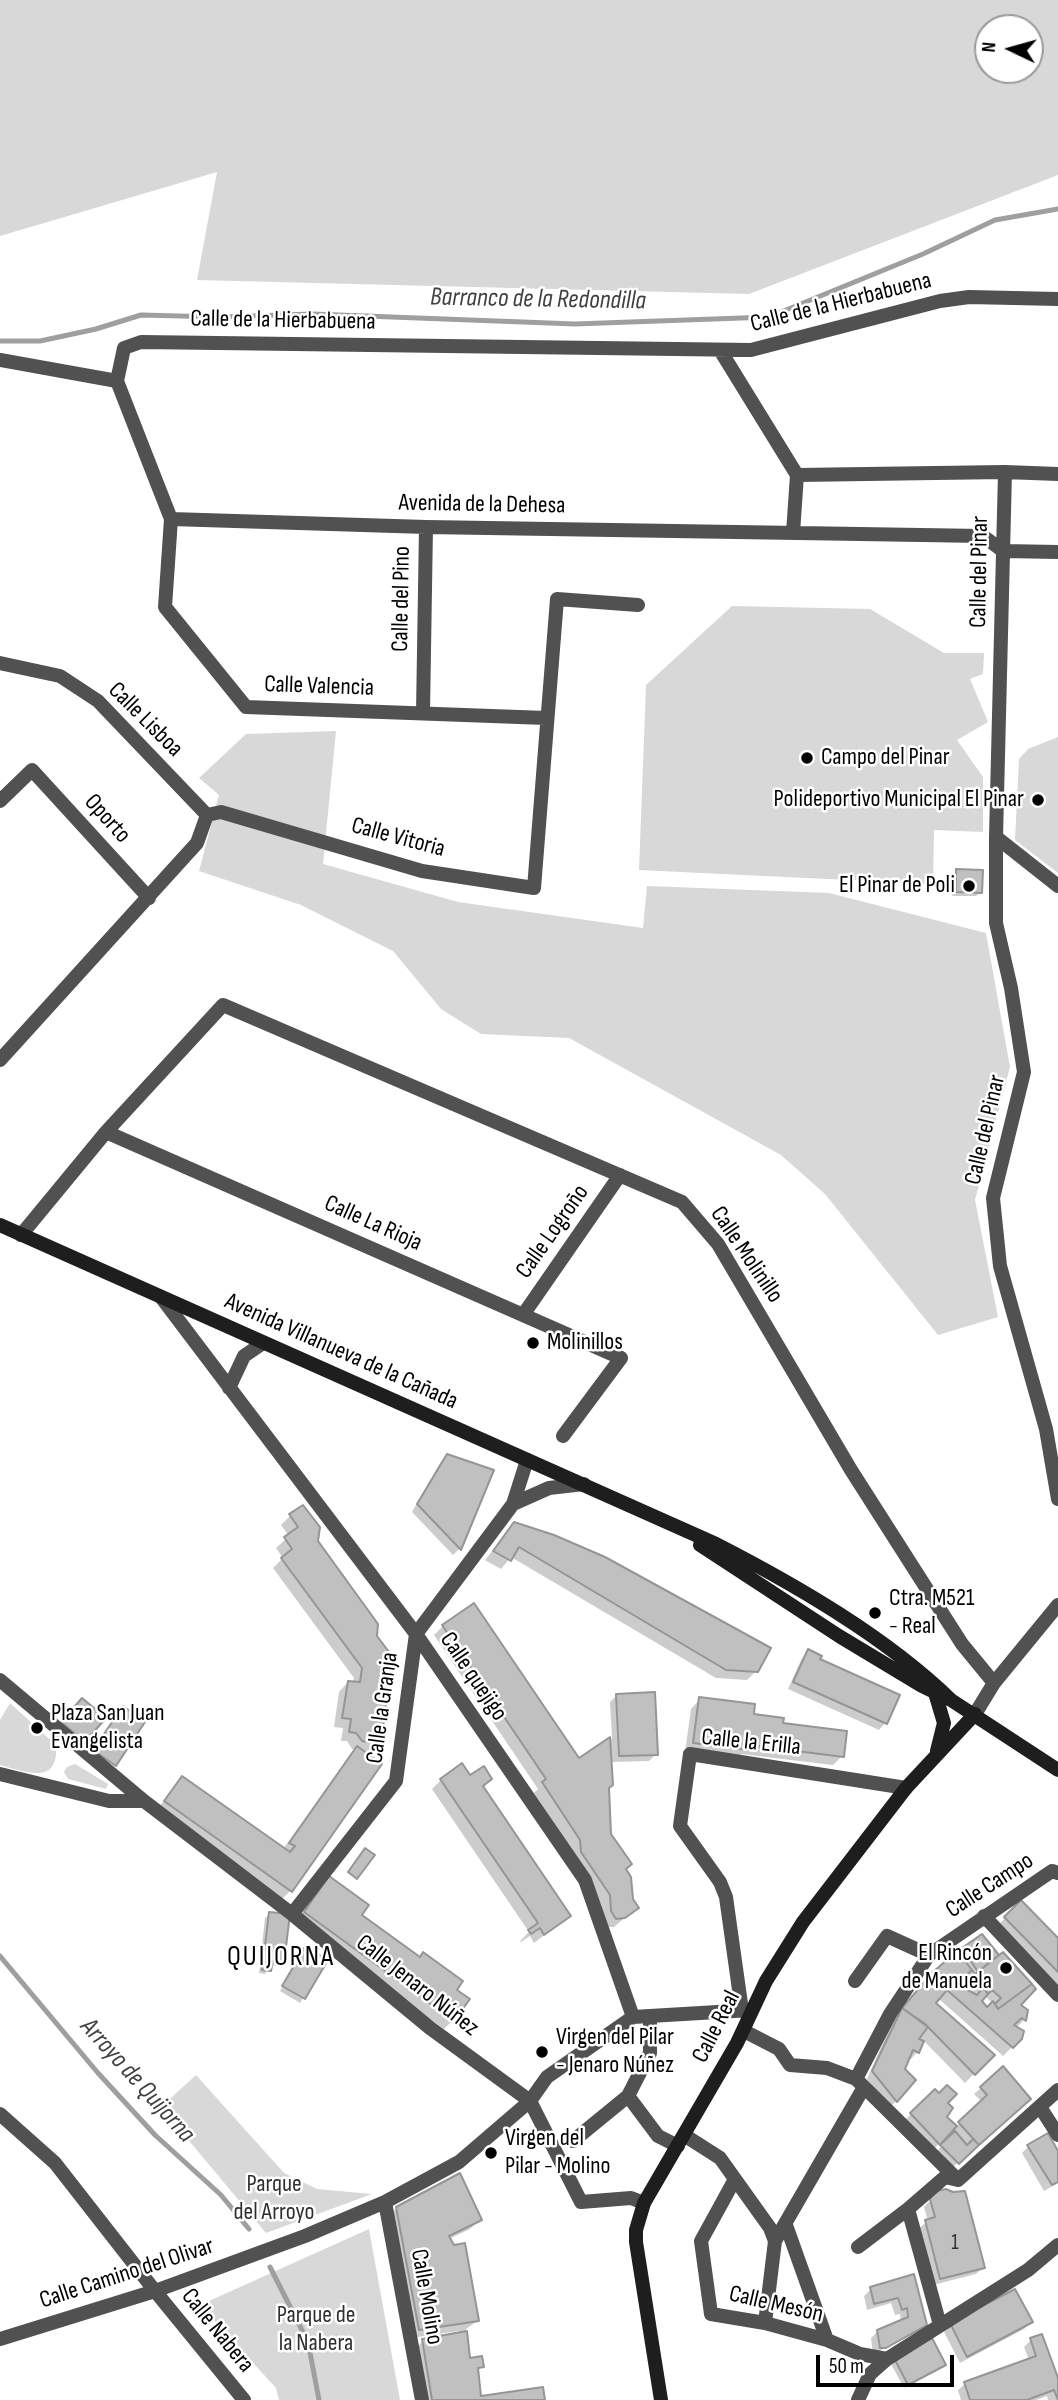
<!DOCTYPE html>
<html>
<head>
<meta charset="utf-8">
<style>
  body { margin:0 }
  #map { position:relative; width:1058px; height:2400px; overflow:hidden; background:#fff; font-family:"Sofia Sans Condensed",sans-serif }
  canvas { display:block }
  .north { position:absolute; left:974px; top:14px; width:70px; height:70px; box-sizing:border-box; background:#fff; border:2px solid #999; border-radius:50%; rotate:275deg; font-size:19px; font-weight:700; line-height:28px; text-align:center; color:#000 }
  .north::after { content:''; display:block; margin:auto; width:24px; height:32px; background:#000; clip-path:polygon(50% 0,100% 100%,50% 72%,0 100%) }
  .scale { position:absolute; left:816px; top:2355px; width:138px; height:32px; box-sizing:border-box; border:4px solid #000; border-top:0; padding-left:9px; font-size:21px; line-height:24px; white-space:nowrap; color:#000; -webkit-text-stroke:5px #fff; paint-order:stroke }
</style>
</head>
<body>
<div id="map">
<canvas width="1058" height="2400"></canvas>
<div class="north">N</div>
<div class="scale">50 m</div>
</div>
<script>
const c = document.querySelector('canvas').getContext('2d');
c.lineJoin = 'round';
function fillPath(path, color) { c.fillStyle = color; c.fill(path, 'evenodd'); }
function trace(path, color, width, dash) { c.strokeStyle = color; c.lineWidth = width; c.lineCap = dash ? 'butt' : 'round'; c.setLineDash(dash || []); c.stroke(path); }
function write(font, color, halo, rows, align = 'center') {
  c.font = font + ' "Sofia Sans Condensed",sans-serif'; c.lineWidth = 5; c.setLineDash([]); c.textBaseline = 'middle'; c.strokeStyle = halo; c.fillStyle = color; for (const [text, x, y, turn = 0] of rows) {
    c.save(); c.translate(x, y); c.rotate((+turn || 0) * Math.PI / 180); c.textAlign = isNaN(turn) ? turn : align; if (halo) c.strokeText(text, 0, 0); c.fillText(text, 0, 0); c.restore();
  }
}
fillPath(new Path2D(`
  M0,0H1058V175L749,294L197,280L217,172L0,236ZM988,28H1030V70H988Z
  M732,606L870,609L944,653H984L983,674L970,679L988,722L957,740L983,777V832L934,830L933,884L639,870L646,685Z
  M336,731L323,864L458,902L643,928L647,886L829,893L986,933L1010,1067L975,1200L998,1317L938,1335L825,1194L781,1155L569,1038L481,1034L441,1009L393,951L301,905L199,871L219,795L199,778L246,734Z
  M1058,737V873L1015,840L1019,759L1028,749Z
  M10,1703L56,1745C59,1786 26,1772 0,1765V1720Z
  M75,1764L108,1784L106,1789L68,1779L64,1772L67,1767Z
  M196,2075L284,2173L317,2189L372,2194L266,2233L161,2107Z
  M369,2229L400,2400H279L276,2388L200,2305Z`), '#d8d8d8');
fillPath(new Path2D(`
  M957,871L981,892L976,896H952L953,875Z
  M447,1456L491,1471L459,1549L453,1555L412,1512L440,1463Z
  M290,1516L316,1542L377,1624L380,1743L370,1752L359,1750L379,1764L290,1891L281,1900L156,1811L182,1778L283,1849L348,1758L356,1750L352,1749L347,1741H341L343,1728L334,1727L339,1692L348,1682L353,1683L354,1678L273,1568L283,1558L276,1548L289,1536L281,1525Z
  M514,1524L756,1671L747,1680L716,1678L511,1557L501,1569L485,1560Z
  M443,1626L578,1760L612,1738L610,1702L617,1695L656,1754L649,1761L610,1762L607,1789L610,1834L624,1870L631,1900L636,1908L614,1927H607L602,1920L601,1904L573,1862L572,1849L534,1793L538,1789L434,1635Z
  M809,1651L818,1660L898,1696L885,1723L879,1730L788,1689L802,1658Z
  M700,1699L781,1724L842,1756L833,1765L741,1754L737,1758L685,1752L691,1709Z
  M470,1778L481,1787L569,1916L534,1943L530,1936L521,1942L520,1941L529,1932L432,1789L441,1780Z
  M320,1888L360,1915L455,1990L453,2020L444,2029L296,1922Z
  M1021,1903L1058,1940V1985L999,1924Z
  M270,1914L282,1962L278,1966L270,1965L265,1974L259,1973L265,1918Z
  M306,1949L326,1961L300,2003L280,1991Z
  M964,1949L991,1960L1019,2006L1026,2011L1024,2020L1016,2028L1021,2038L1003,2056L938,1998L934,2003L992,2055L965,2083L923,2040L917,2052L911,2059L908,2057L896,2101L890,2107L867,2079L894,2018L935,1973ZM953,1983L973,1989L969,1993L953,1984ZM985,1996L993,2004L986,2010L980,2001Z
  M981,2088L1022,2106L953,2167L937,2151L955,2132L952,2129L935,2148L904,2121L935,2091L945,2104V2117L956,2127L982,2102L974,2094Z
  M1029,2146L1058,2155V2183L1044,2191L1022,2153Z
  M937,2193L983,2267L976,2274L933,2285L919,2228L928,2221L924,2207Z
  M397,2208L480,2219L470,2229L449,2239L477,2321L465,2330L469,2360L482,2367L476,2372L480,2398L543,2400H422L414,2350L423,2341L459,2334V2331L410,2338L388,2217Z
  M913,2276L925,2325L918,2332L873,2354L871,2338L878,2331L901,2321L900,2314L895,2315L891,2303L867,2310L864,2296L871,2289Z
  M1031,2322L1024,2329L960,2363L944,2332L951,2325Z
  M1031,2340L1058,2383V2400H1048L1047,2396L1036,2400H961L958,2390L965,2384L1029,2360L1024,2347Z
  M895,2359L944,2365L904,2388L891,2364Z`), '#0003');
trace(new Path2D(`
  M0,341H40L96,329L141,315L219,317L313,314L575,324L769,317L923,254L995,220L1058,209
  M0,1956L98,2073L155,2135L221,2195L249,2229
  M270,2267L308,2342L319,2400`), '#9f9f9f', 5);
const building = new Path2D(`
  M956,869L983,870L982,893L956,892Z
  M447,1454L494,1470L461,1550L417,1504Z
  M303,1505L320,1527L318,1541L378,1624L377,1636L392,1656L381,1744L362,1741L356,1733L349,1732L351,1719L342,1718L348,1681L360,1682L362,1668L281,1558L292,1549L284,1537L298,1527L289,1514Z
  M514,1522L554,1535L605,1557L771,1648L758,1672L726,1670L519,1547L511,1561L493,1551Z
  M474,1603L579,1758L610,1737L613,1785L609,1788L611,1834L632,1864L626,1869L631,1877L633,1899L639,1908L625,1918L616,1919L611,1911L610,1895L581,1852L580,1840L542,1782L546,1779L442,1625Z
  M808,1649L822,1656L820,1659L900,1695L887,1724L793,1682Z
  M655,1692L658,1755L619,1756L616,1694Z
  M699,1697L755,1704L754,1714L784,1718L783,1723L847,1731L844,1757L748,1745V1750L693,1743Z
  M82,1698L106,1718L85,1742L61,1722Z
  M123,1706L145,1722L116,1766L93,1750Z
  M357,1746L382,1764L292,1892L164,1801L182,1776L290,1852L295,1846L289,1843Z
  M462,1763L470,1775L484,1766L492,1779L483,1786L571,1916L544,1935L540,1928L531,1934L528,1930L538,1923L440,1779Z
  M365,1848L375,1855L357,1879L348,1872Z
  M329,1876L369,1905L362,1915L420,1957L423,1952L463,1981L457,1990L470,1999L454,2021L304,1912Z
  M1021,1900L1058,1938V1972L1004,1917Z
  M269,1912L290,1914L284,1963L273,1961L271,1971L262,1970Z
  M982,1934L999,1955L978,1972L962,1948Z
  M305,1947L328,1960L305,1999L282,1986Z
  M957,1951L972,1970L957,1984L933,1972Z
  M1003,1952L1032,1984L998,2009L995,2004L1001,1998L992,1990L988,1994L983,1988L980,1991L974,1985L979,1982L963,1977L972,1970L975,1974Z
  M933,1972L977,1995L983,1988L988,1994L982,2001L987,2007L993,2001L998,2009L1032,1984L1036,1989L1021,2005L1028,2010L1026,2021L1022,2018L1014,2025L1024,2031L1022,2039L1013,2048L947,1990L936,2003L995,2055L975,2075L924,2023L902,2008Z
  M902,2008L928,2027L919,2039L924,2041L919,2053L913,2050L905,2069L916,2080L897,2102L872,2071Z
  M1003,2066L1031,2099L979,2145L958,2122L987,2095L980,2087Z
  M947,2085L957,2094L948,2103L953,2108L947,2117L957,2126L940,2145L910,2113L935,2089L939,2093Z
  M955,2131L967,2145L973,2139L979,2145L959,2164L940,2145Z
  M1048,2133L1058,2151V2182L1052,2185L1027,2145Z
  M460,2173L482,2220L449,2236L454,2245L465,2243L479,2321L419,2330L396,2207Z
  M946,2189L953,2192L965,2191L985,2268L940,2279L925,2220L935,2217L930,2199L936,2191Z
  M914,2274L927,2325L886,2348H880L877,2330L908,2317L907,2308L902,2310L898,2298L874,2304L870,2287Z
  M1015,2289L1033,2322L967,2357L950,2323Z
  M467,2331L470,2358L482,2356L484,2367L478,2368L481,2396L543,2387L545,2400H432L422,2339Z
  M1042,2334L1058,2378V2400L1054,2390L1027,2400H970L964,2382L1036,2356L1030,2338Z
  M932,2338L946,2365L908,2385L894,2358Z`);
fillPath(building, '#c0c0c0');
trace(building, '#959595', 2);
trace(new Path2D(`
  M720,350L797,475
  M0,360L117,381
  M117,381L124,348L141,342L751,350L940,301L969,297L1058,299
  M117,381L171,519L165,607L246,707L546,718
  M1005,472L996,837V923L1011,988L1024,1072L993,1198L1000,1266L1046,1429L1058,1499
  M797,475L1005,472L1058,474
  M171,519L426,527L983,536L1003,551L1058,552
  M793,533L797,475
  M0,663L60,676L98,701L207,815
  M423,713L426,527
  M0,801L32,770L149,898
  M996,837L1058,886
  M0,1060L197,843L207,815L221,812L422,871L534,888L557,599L638,605
  M106,1132L621,1358L563,1436
  M21,1235L106,1132L223,1005L682,1202L718,1244L851,1470L962,1644L994,1683
  M161,1297L416,1634L585,1880L633,2017
  M523,1315L620,1175
  M229,1388L244,1356L263,1343
  M513,1504L549,1488L584,1484
  M0,1680L144,1801L292,1914L430,2028L530,2101L581,2202L631,2198L644,2203
  M975,1714L994,1683L1058,1605
  M0,1774L109,1801H144
  M292,1914L396,1781L416,1634L513,1504L527,1460
  M984,1916L1058,1995
  M855,1981L887,1936L929,1955
  M742,2011L726,1897L720,1882L680,1826L690,1754L906,1788
  M744,2031L779,2049L790,2065L827,2068L856,2079L958,2180
  M856,2079L890,2014L929,1955L1052,1871L1058,1873
  M628,2096L658,2136L678,2146
  M1040,2107L1058,2135
  M0,2114L55,2163L155,2291L244,2400
  M684,2135L720,2158L770,2228L775,2241
  M573,2141L628,2096L650,2053V2016
  M735,2179L701,2241L711,2314L765,2323L827,2340L860,2354L887,2359
  M958,2180L1058,2090
  M385,2202L422,2400
  M908,2209L940,2325
  M786,2225L827,2340
  M858,2247L908,2209L945,2177L958,2180
  M765,2323L775,2241L864,2087
  M0,2339L155,2291L305,2236L385,2202L459,2162L530,2101L547,2077L633,2017L751,2010
  M858,2400L870,2374L887,2359L1028,2270L1058,2245`), '#515151', 14);
trace(new Path2D(`
  M0,1225L716,1544C796,1585 886,1637 951,1700
  M700,1545L839,1636L922,1686L951,1700L1058,1770
  M935,1693L944,1723L937,1751
  M661,2400L636,2242V2230L644,2203L737,2043L766,1981L803,1922L906,1788L975,1714`), '#1e1e1e', 14);
for (const [x, y, r, color] of [
  [807,758,7,"#000"],
  [1038,800,7,"#000"],
  [969,886,7,"#000"],
  [533,1343,7,"#000"],
  [875,1613,7,"#000"],
  [37,1728,7,"#000"],
  [1006,1968,7,"#000"],
  [542,2052,7,"#000"],
  [491,2153,7,"#000"]
]) { const dot = new Path2D(); dot.arc(x, y, r, 0, 2 * Math.PI); c.fillStyle = color; c.fill(dot); trace(dot, '#fff', 2.5); }
write('21px', '#303030', null, [
  ["1",955,2244]
]);
write('24px', '#000', '#fff', [
  ["Calle de la Hierbabuena",841,303,-14],
  ["Calle de la Hierbabuena",283,321,1],
  ["Avenida de la Dehesa",482,505,1],
  ["Calle del Pinar",980,572,-89],
  ["Calle del Pino",402,599,-89],
  ["Calle Valencia",319,687,2],
  ["Calle Lisboa",145,720,45],
  ["Oporto",107,819,48],
  ["Calle Vitoria",398,838,15],
  ["Calle del Pinar",986,1130,-77],
  ["Calle La Rioja",373,1224,24],
  ["Calle Logroño",553,1232,-55],
  ["Calle Molinillo",746,1255,56],
  ["Avenida Villanueva de la Cañada",341,1352,24],
  ["Calle quejigo",473,1677,56],
  ["Calle la Granja",383,1708,-82],
  ["Calle la Erilla",751,1743,6],
  ["Calle Campo",990,1886,-33],
  ["Calle Jenaro Núñez",417,1986,38],
  ["Calle Real",717,2027,-63],
  ["Calle Camino del Olivar",127,2274,-18],
  ["Calle Molino",426,2297,80],
  ["Calle Mesón",776,2305,13],
  ["Calle Nabera",217,2331,51]
]);
write('24px', '#000', '#fff', [
  ["Campo del Pinar",821,758],
  ["Polideportivo Municipal El Pinar",1024,800,"right"],
  ["El Pinar de Poli",955,886,"right"],
  ["Molinillos",547,1343],
  ["Ctra. M521",889,1599],
  ["- Real",889,1627],
  ["Plaza San Juan",51,1714],
  ["Evangelista",51,1742],
  ["El Rincón",992,1954,"right"],
  ["de Manuela",992,1982,"right"],
  ["Virgen del Pilar",556,2038],
  ["- Jenaro Núñez",556,2066],
  ["Virgen del",505,2139],
  ["Pilar - Molino",505,2167]
], 'left');
write('24px', '#2f2f2f', '#fff', [
  ["Parque",274,2185],
  ["del Arroyo",274,2213],
  ["Parque de",316,2316],
  ["la Nabera",316,2344]
]);
write('italic 26px', '#404040', '#fff', [
  ["Barranco de la Redondilla",538,300,1],
  ["Arroyo de Quijorna",137,2081,48]
]);
c.letterSpacing = '2px';
write('28px', '#000', '#fff', [
  ["QUIJORNA",281,1958]
]);
c.letterSpacing = '0px';
</script>
</body>
</html>
